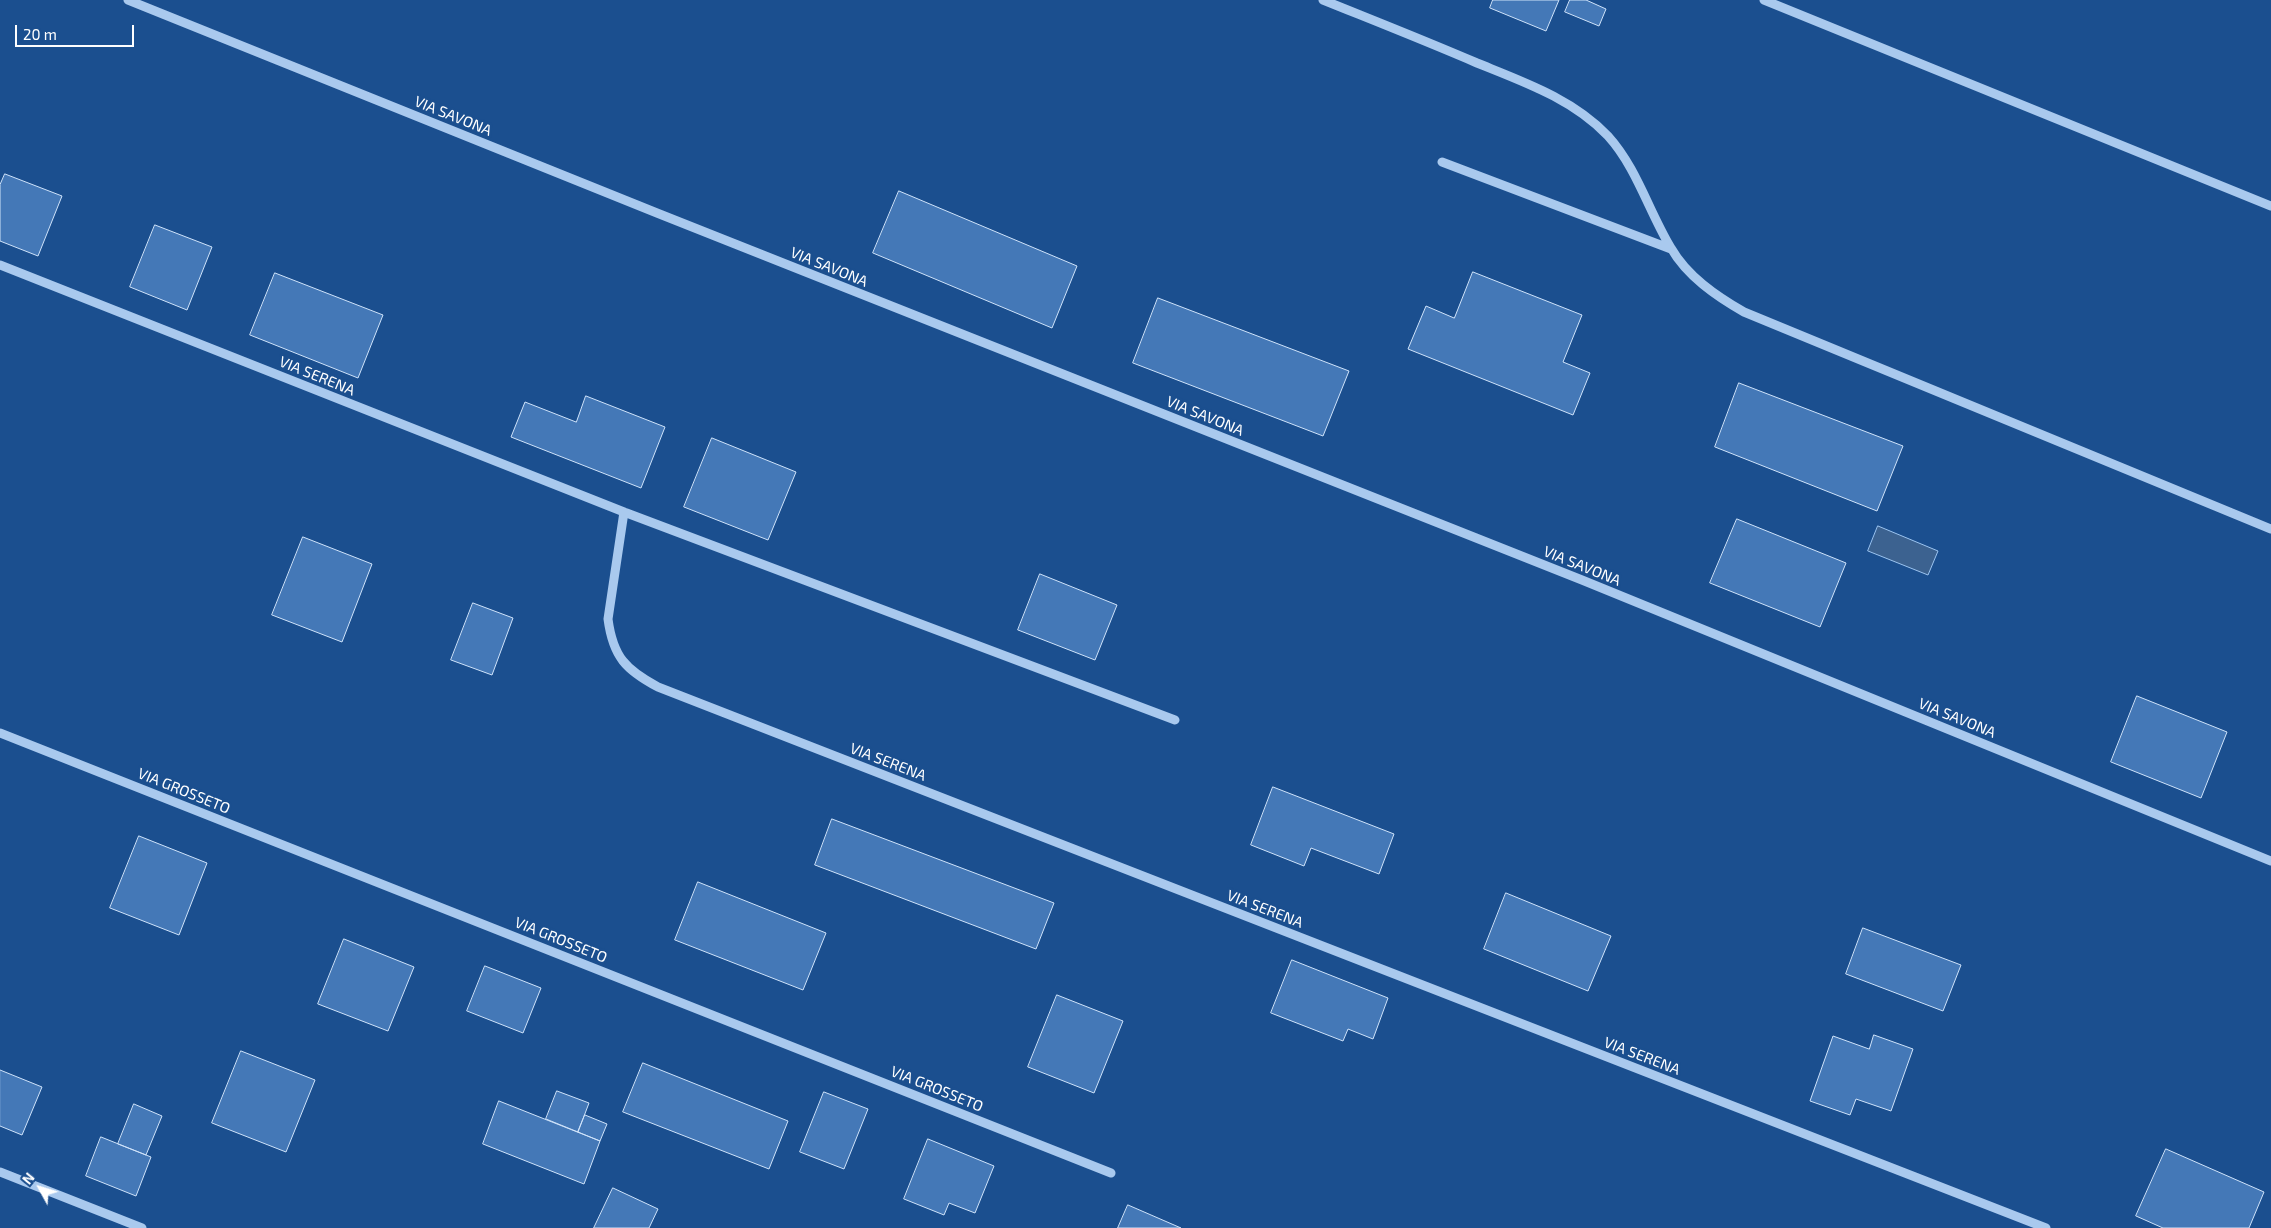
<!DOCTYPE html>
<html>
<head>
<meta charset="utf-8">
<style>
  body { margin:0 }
  #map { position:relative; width:2271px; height:1228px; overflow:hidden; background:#1b4f8f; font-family:"Exo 2",sans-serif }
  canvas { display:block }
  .north { position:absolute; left:15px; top:1163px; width:50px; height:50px; -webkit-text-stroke:4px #1b4f8f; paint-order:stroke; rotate:309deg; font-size:14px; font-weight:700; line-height:20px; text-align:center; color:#fff }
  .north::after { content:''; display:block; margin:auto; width:18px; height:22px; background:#fff; clip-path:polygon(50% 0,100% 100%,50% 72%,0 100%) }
  .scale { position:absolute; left:15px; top:25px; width:119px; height:22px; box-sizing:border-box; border:2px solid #fff; border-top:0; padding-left:6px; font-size:15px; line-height:18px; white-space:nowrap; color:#fff; -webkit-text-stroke:4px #1b4f8f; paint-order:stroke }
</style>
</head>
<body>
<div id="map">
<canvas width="2271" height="1228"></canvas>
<div class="north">N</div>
<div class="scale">20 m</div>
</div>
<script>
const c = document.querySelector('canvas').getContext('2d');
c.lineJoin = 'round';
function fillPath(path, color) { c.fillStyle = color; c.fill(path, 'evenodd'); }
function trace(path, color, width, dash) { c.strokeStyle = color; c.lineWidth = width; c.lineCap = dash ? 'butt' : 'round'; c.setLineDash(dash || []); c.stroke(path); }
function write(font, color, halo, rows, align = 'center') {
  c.font = font + ' "Exo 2",sans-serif'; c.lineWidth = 5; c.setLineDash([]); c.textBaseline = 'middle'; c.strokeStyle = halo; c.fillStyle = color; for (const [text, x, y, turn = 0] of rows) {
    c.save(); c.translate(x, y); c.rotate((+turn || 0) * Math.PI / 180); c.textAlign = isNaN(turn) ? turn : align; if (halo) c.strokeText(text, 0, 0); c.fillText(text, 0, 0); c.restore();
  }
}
const water = new Path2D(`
  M1878,526L1938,551L1928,575L1868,551Z`);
fillPath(water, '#3c6290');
trace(water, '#9cc4f0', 1);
const building = new Path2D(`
  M1493,0H1559L1546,31L1490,8Z
  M1570,0H1586L1606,9L1599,26L1565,12Z
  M5,174L62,196L38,256L0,241V185Z
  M899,191L1077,266L1052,328L873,253Z
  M155,225L212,247L187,310L130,287Z
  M1473,272L1582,315L1563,362L1590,373L1573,415L1408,349L1426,306L1454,318Z
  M275,273L383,315L358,378L250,335Z
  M1158,298L1349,371L1323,436L1133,363Z
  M1739,383L1903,446L1877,511L1715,447Z
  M586,396L665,427L641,488L511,437L525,402L576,422Z
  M712,438L796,472L768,540L684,507Z
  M1737,519L1846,563L1820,627L1710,583Z
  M303,537L372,564L342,642L272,615Z
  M1040,574L1117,605L1095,660L1018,630Z
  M473,603L513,618L492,675L451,660Z
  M2137,696L2227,732L2201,798L2111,762Z
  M1273,787L1394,834L1379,874L1311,848L1304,866L1251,845Z
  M832,819L1054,903L1036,949L815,865Z
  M139,836L207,863L179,935L110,908Z
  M698,882L826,933L803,990L675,940Z
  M1506,893L1611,936L1588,991L1484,949Z
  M1863,928L1961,965L1943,1011L1846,974Z
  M344,939L414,967L388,1031L318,1004Z
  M1292,960L1388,998L1373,1039L1348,1029L1343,1041L1271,1013Z
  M485,966L541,988L523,1033L467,1011Z
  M1057,995L1123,1021L1094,1093L1028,1067Z
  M1874,1035L1913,1049L1891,1111L1856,1099L1850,1115L1810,1101L1833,1036L1869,1049Z
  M241,1051L315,1080L286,1152L212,1123Z
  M643,1063L788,1121L769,1169L623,1112Z
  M0,1070L42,1087L22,1135L0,1126Z
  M557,1091L589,1103L578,1132L546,1119Z
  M824,1092L868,1109L844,1169L800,1152Z
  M499,1101L600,1141L584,1184L483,1144Z
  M134,1104L162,1116L146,1155L118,1144Z
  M585,1115L607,1124L600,1141L578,1132Z
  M101,1137L151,1157L136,1196L86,1176Z
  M928,1139L994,1166L975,1213L949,1203L944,1215L904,1199Z
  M2166,1149L2264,1192L2249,1228H2163L2136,1216Z
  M613,1188L658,1209L649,1228H594Z
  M1128,1205L1181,1228H1118Z`);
fillPath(building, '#4478b7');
trace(building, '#cfe3fa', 1);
trace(new Path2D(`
  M128,0L657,213L1582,580L2271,861
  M1323,0C1375,21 1426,41 1477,63C1524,82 1573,99 1608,136C1637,168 1649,212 1671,248C1687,276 1716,296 1744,312L2271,529
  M1764,0L2271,206
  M1442,162L1671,249
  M0,265L624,512L1175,720
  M624,512L608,619C613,657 626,670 658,687L2046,1228
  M0,733L1111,1173
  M0,1172L142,1228`), '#a9c9ee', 9);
write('15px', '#fff', '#1b4f8f', [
  ["VIA SAVONA",453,116,22],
  ["VIA SAVONA",829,267,22],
  ["VIA SERENA",317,376,22],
  ["VIA SAVONA",1205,416,22],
  ["VIA SAVONA",1582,566,22],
  ["VIA SAVONA",1957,718,22],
  ["VIA SERENA",888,762,21],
  ["VIA GROSSETO",184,791,22],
  ["VIA SERENA",1265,909,21],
  ["VIA GROSSETO",561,940,22],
  ["VIA SERENA",1642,1056,21],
  ["VIA GROSSETO",937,1089,22]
]);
</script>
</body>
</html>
